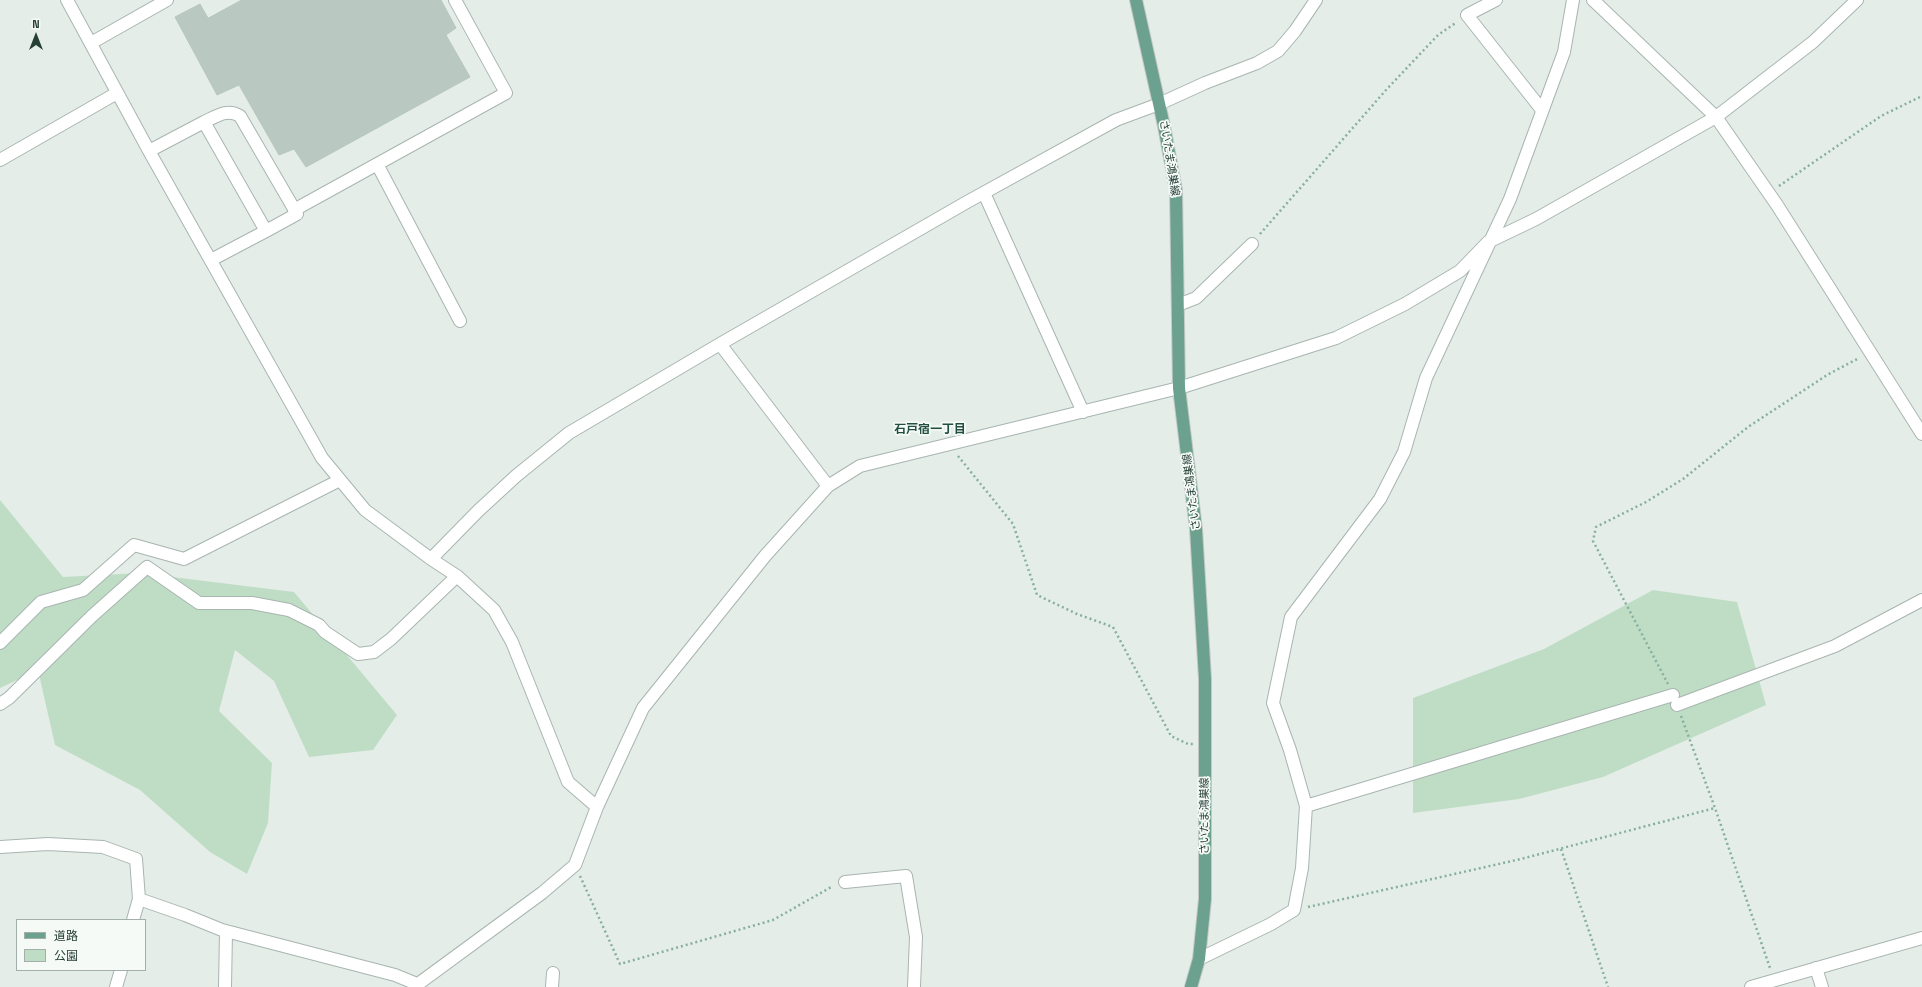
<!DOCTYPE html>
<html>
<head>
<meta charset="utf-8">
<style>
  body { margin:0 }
  #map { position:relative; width:1922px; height:987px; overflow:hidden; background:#e5ede9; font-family:"Space Grotesk","Noto Sans JP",sans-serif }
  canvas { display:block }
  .legend { position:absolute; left:16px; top:919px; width:130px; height:52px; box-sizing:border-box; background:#f5faf7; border:1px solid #a2afaa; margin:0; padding:5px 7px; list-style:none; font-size:12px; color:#253e36 }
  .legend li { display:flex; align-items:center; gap:8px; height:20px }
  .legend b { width:20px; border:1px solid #a2afaa }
  .north { position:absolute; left:16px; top:16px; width:40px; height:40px; -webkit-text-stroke:3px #f5faf7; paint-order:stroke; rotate:0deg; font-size:11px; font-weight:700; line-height:16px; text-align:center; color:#253e36 }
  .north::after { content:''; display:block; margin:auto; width:14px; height:18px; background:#253e36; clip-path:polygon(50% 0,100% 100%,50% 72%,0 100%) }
</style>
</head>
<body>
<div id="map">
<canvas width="1922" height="987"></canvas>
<ul class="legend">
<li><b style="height:5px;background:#6ca08f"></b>道路</li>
<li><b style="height:11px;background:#bfddc5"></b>公園</li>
</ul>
<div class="north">N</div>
</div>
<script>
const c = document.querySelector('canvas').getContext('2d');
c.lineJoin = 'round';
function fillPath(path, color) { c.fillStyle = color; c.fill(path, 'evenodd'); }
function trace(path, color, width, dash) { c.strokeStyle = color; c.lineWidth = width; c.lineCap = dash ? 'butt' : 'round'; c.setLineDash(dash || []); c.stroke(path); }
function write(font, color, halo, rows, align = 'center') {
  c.font = font + ' "Space Grotesk","Noto Sans JP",sans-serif'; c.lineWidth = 3.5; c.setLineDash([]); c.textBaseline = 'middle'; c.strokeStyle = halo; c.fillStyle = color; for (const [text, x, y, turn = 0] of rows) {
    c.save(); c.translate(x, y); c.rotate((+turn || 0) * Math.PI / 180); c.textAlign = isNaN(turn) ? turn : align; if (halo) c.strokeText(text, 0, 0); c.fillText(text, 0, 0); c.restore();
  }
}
fillPath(new Path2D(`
  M0,500L63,577L140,573L294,592L397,715L373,750L309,757L274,681L235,650L219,711L272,763L268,823L247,874L210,852L140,790L55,745L38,670L0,688Z
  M1653,590L1737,602L1766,705L1603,777L1519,799L1413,813V698L1544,649Z`), '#bfddc5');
const building = new Path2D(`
  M242,0H441L456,28L446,35L470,77L306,167L294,149L279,155L239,85L217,95L175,17L200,4L208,18Z`);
fillPath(building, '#bac8c2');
trace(building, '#b7c6bf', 1);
const minor = new Path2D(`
  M67,0L149,151L322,458L365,510L431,559L457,576L494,610L512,642L568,782L597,807
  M1496,0L1467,15L1542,110
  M1593,0L1716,117L1777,205L1922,434
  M91,43L167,0
  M204,122C217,116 227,108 240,116L297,214L266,231
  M149,151L204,122L266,231L211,260
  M0,160L117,93
  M377,164L460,321
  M984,193L1083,412
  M294,210L506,93L455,0
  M1178,305L1196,298L1252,244
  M720,344L828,486
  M431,559L478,511L516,476L569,433L720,344L967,202L1116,120L1159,104L1205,83L1257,63L1278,51L1295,31L1316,0
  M0,643L41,602L83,590L134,545L184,559L340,480
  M0,704L9,698L92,616L147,567L199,603H252L289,610L319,625L325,632L358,654L374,652L391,639L457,576
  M1677,705L1835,646L1922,600
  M1306,806L1673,695
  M0,847L48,844L103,847L136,859L139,899L185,915L222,930L395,975L417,984
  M845,882L906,876L916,937L914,987
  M133,920L139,899
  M1199,959L1271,924L1294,910L1302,868L1306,806L1290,750L1273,703L1291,617L1380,499L1404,452L1426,378L1510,199L1564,52L1573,0
  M1816,968L1822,987
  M116,987L121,970
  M225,987L226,931
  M414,987L542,893L575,865L597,807L643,708L765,556L828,486L860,466L1179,388L1336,338L1405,304L1460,271L1488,242L1536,219L1716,117L1813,42L1857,0
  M552,987L553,973
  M1751,987L1922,938`);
const major = new Path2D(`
  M1136,0L1164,126L1176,190L1179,388L1196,529L1205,679V899L1199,959L1191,987`);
trace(minor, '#a8b5b0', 14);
trace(major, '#c2c9c7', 14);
trace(new Path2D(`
  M1779,186L1881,116L1922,96
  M1260,234L1386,90L1438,35L1457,22
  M958,456L1013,524L1037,595L1077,614L1113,627L1171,736L1188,744H1194
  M1668,684L1593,541L1596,527L1646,502L1683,479L1748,427L1827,375L1859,358
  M1681,716L1715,808L1770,968
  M1561,849L1608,987
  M580,876L620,964L773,920L833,886
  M1308,907L1521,859L1715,808`), '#87afa0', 2.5, [2, 3]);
trace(minor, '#fff', 12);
trace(major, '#6ca08f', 12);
write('11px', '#253e36', '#f5faf7', [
  ["さいたま鴻巣線",1169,158,81],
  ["さいたま鴻巣線",1192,492,-97],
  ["さいたま鴻巣線",1205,816,-90]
]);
write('bold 12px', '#224f41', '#f5faf7', [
  ["石戸宿一丁目",930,430]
]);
</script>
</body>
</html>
